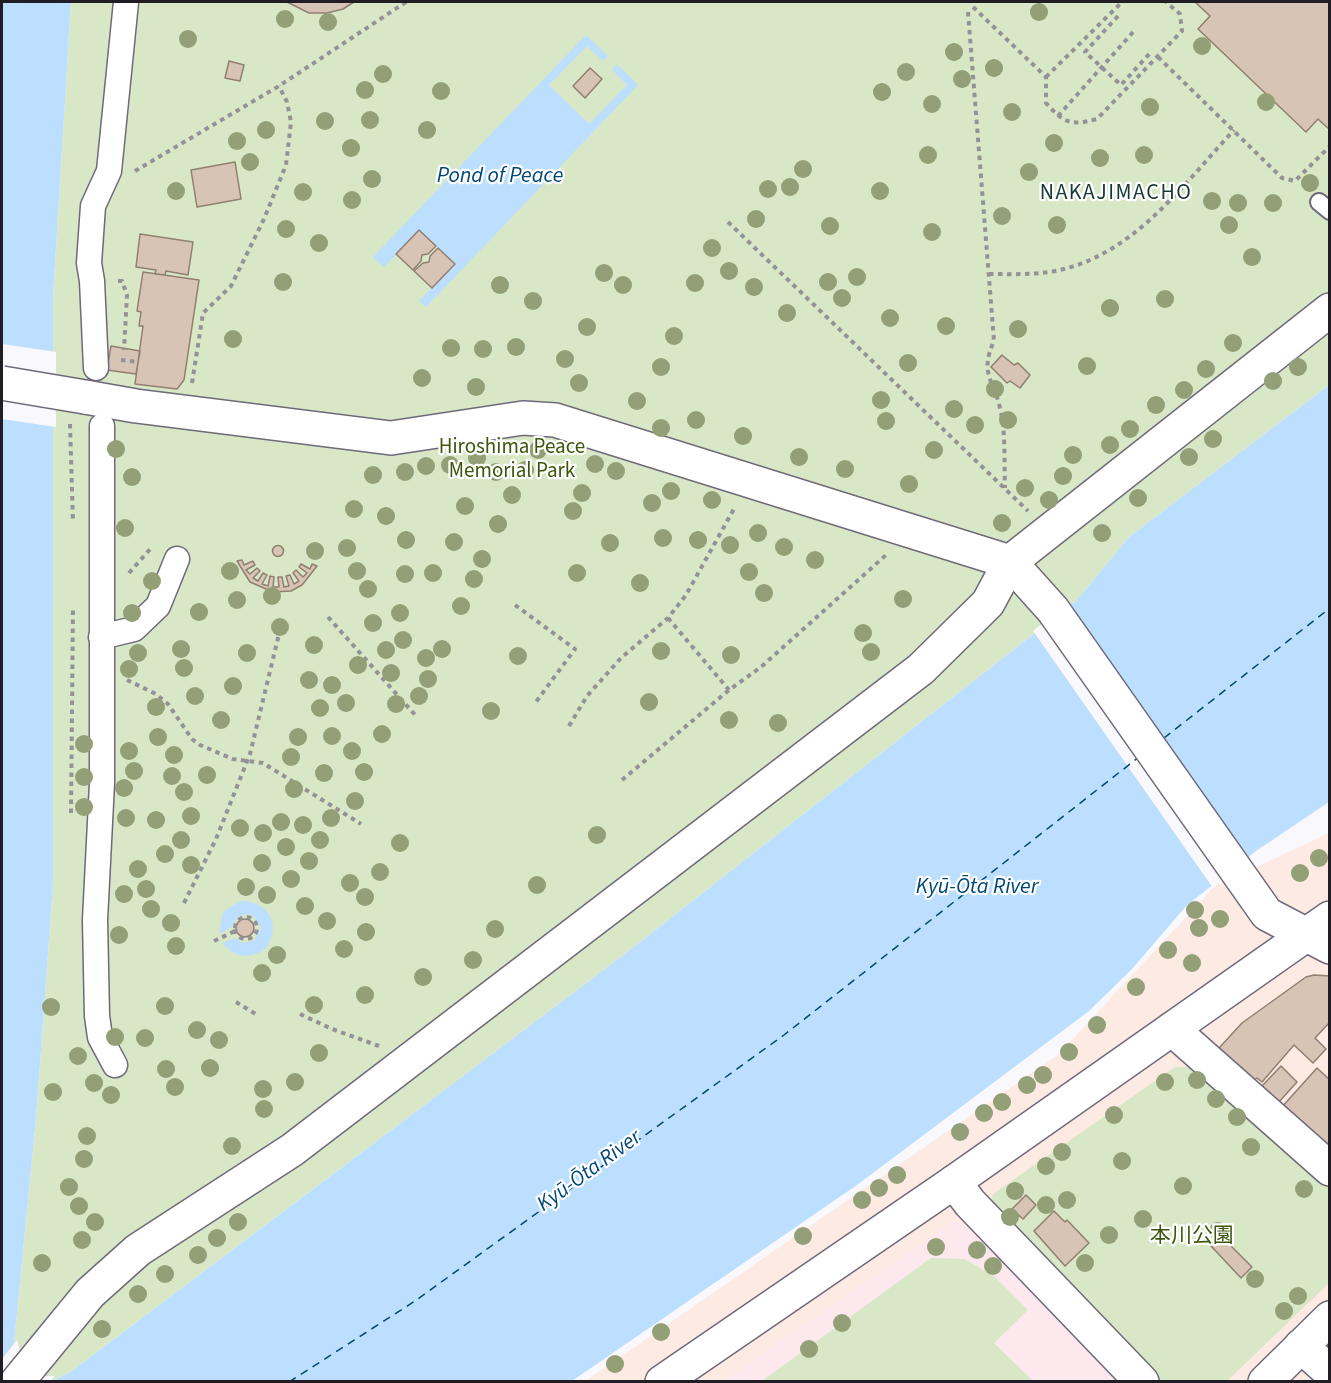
<!DOCTYPE html>
<html>
<head>
<meta charset="utf-8">
<style>
  body { margin:0 }
  #map { position:relative; width:1331px; height:1383px; overflow:hidden; background:#f9f8fc; font-family:"Source Sans 3",sans-serif }
  canvas { display:block }
  .frame { position:absolute; inset:0; border:3px solid #201d25; pointer-events:none }
</style>
</head>
<body>
<div id="map">
<canvas width="1331" height="1383"></canvas>
<div class="frame"></div>
</div>
<script>
const c = document.querySelector('canvas').getContext('2d');
c.lineJoin = 'round';
function fillPath(path, color) { c.fillStyle = color; c.fill(path, 'evenodd'); }
function trace(path, color, width, dash) { c.strokeStyle = color; c.lineWidth = width; c.lineCap = dash ? 'butt' : 'round'; c.setLineDash(dash || []); c.stroke(path); }
function write(font, color, halo, rows, align = 'center') {
  c.font = font + ' "Source Sans 3","Noto Sans JP",sans-serif'; c.lineWidth = 4.5; c.setLineDash([]); c.textBaseline = 'middle'; c.strokeStyle = halo; c.fillStyle = color; for (const [text, x, y, turn = 0] of rows) {
    c.save(); c.translate(x, y); c.rotate((+turn || 0) * Math.PI / 180); c.textAlign = isNaN(turn) ? turn : align; if (halo) c.strokeText(text, 0, 0); c.fillText(text, 0, 0); c.restore();
  }
}
fillPath(new Path2D(`
  M1329,833V1381L584,1382L1058,1055L1214,887Z`), '#fdeae2');
fillPath(new Path2D(`
  M952,1222L968,1225L1122,1381L722,1382Z`), '#fde8ee');
fillPath(new Path2D(`
  M71,2H1329V385L1129,537L1077,600L626,953L72,1371L54,1380L25,1379L14,1343L36,1119L53,884V297Z
  M1175,1067H1193L1329,1188V1283L1227,1381H1155L990,1210L993,1194Z
  M931,1258L965,1259L995,1277L1028,1310L994,1343L1033,1381H762Z`), '#d8e7c6');
fillPath(new Path2D(`
  M2,2H71L53,297V884L36,1119L14,1343L25,1379L54,1380L72,1371L626,953L1077,600L1129,537L1329,385V802L1256,851L1187,905L1132,969L1089,1011L857,1185L572,1381L2,1382Z
  M586,35L608,56L603,61L587,46L549,85L589,124L627,85L612,70L617,64L638,85L426,307L419,301L454,264L419,230L384,267L373,257Z
  M240,901C268,900 282,925 266,948C251,960 235,958 222,943L235,938L243,943L255,940L261,928L254,916L246,914L238,916L231,928L219,934L223,912Z`), '#bddfff');
fillPath(new Path2D(`
  M2,344L56,352V427L2,419Z
  M1067,604L1248,861L1213,888L1033,631Z
  M17,1340L27,1376H55L51,1381H2V1359Z`), '#f9f8fc');
trace(new Path2D(`
  M1164,738L1330,608
  M289,1382L415,1301L784,1035L1139,757`), '#004776', 1.5, [8, 6]);
const building = new Path2D(`
  M287,2H354L343,9L327,13H309Z
  M1195,2H1330V130L1318,119L1306,132L1198,29L1210,16Z
  M229,61L244,65L240,81L225,78Z
  M590,68L602,79L585,98L573,86Z
  M235,162L241,199L197,207L191,170Z
  M419,230L436,246L428,254L422,255L421,261L413,270L396,254Z
  M140,234L193,242L188,275L166,271L165,275L155,274L156,270L136,267Z
  M438,248L455,264L432,288L414,271L423,263L429,262L430,256Z
  M143,272L199,280L184,380L177,389L135,384L143,326H139L141,312L137,311Z
  M111,346L140,351L136,374L107,370Z
  M1002,355L1014,365L1018,363L1030,375L1020,388L1010,381L1007,383L991,367Z
  M272.5 551a5.5 5.5 0 1 1 11 0a5.5 5.5 0 1 1-11 0Z
  M242,560L244,565L253,561L255,565L246,570L250,574L257,568L260,571L253,578L258,581L263,573L267,575L262,584L268,586L270,576L274,577L273,587H279L278,577H282L284,587L289,586L286,576L290,575L294,584L299,581L293,573L296,570L303,577L307,573L299,567L301,564L310,569L312,564L317,566L302,585L291,591L273,592L250,582L237,561Z
  M236 928a9 9 0 1 1 18 0a9 9 0 1 1-18 0Z
  M1314,975L1330,976V1022L1315,1038L1326,1049L1313,1063L1294,1045L1262,1082L1257,1078L1254,1080L1219,1048L1242,1023L1306,977Z
  M1281,1066L1297,1082L1278,1103L1261,1087Z
  M1317,1068L1330,1080V1150L1281,1108Z
  M1026,1195L1036,1205L1023,1219L1012,1209Z
  M1054,1211L1065,1222L1067,1220L1089,1243L1065,1266L1034,1231Z
  M1221,1236L1252,1267L1241,1278L1211,1246Z`);
fillPath(building, '#d7c4b5');
trace(building, '#917f71', 1.5);
const service = new Path2D(`
  M1319,202L1330,211`);
const pedestrian = new Path2D(`
  M96,368L92,281L89,263L93,206L109,171L126,2
  M102,426V783L95,920L97,1016L100,1037L115,1065
  M101,637L134,629L158,606L177,559`);
const minor = new Path2D(`
  M1172,1029L1330,1169
  M954,1182L970,1203L1142,1382
  M1301,1346L1330,1372
  M17,1382L90,1293L138,1250L292,1150L921,669L988,603L1010,562`);
const tertiary = new Path2D(`
  M85,397L136,406L391,438L523,418L555,420L1010,562L1053,610L1267,914L1330,947
  M1010,562L1330,310
  M662,1382L954,1182L1330,918
  M1265,1382L1330,1318`);
trace(service, '#6f697b', 20);
trace(pedestrian, '#6f697b', 27);
trace(minor, '#6f697b', 36);
trace(tertiary, '#6f697b', 36);
trace(new Path2D(`
  M973,7L1046,77V103C1064,123 1070,126 1097,119L1182,31L1180,14L1166,2
  M968,12L994,341C979,374 994,380 1000,408C1006,433 1004,463 1005,488
  M1118,16L1085,52L1121,85L1151,52
  M1158,57L1282,178L1295,181L1330,146
  M1046,77L1122,2
  M1058,116L1135,30
  M135,171L279,86L406,2
  M728,222L1028,511
  M989,274C1009,274 1029,275 1049,272C1130,260 1182,186 1234,130
  M118,281H122L127,295L124,350
  M121,360L138,362
  M192,383L203,313L231,286L264,219L286,165L291,122L287,102L279,86
  M70,424L73,522
  M129,573L152,547
  M515,605L575,649L536,702
  M328,617L416,716
  M668,618L729,690
  M127,680L156,694L168,704L192,739L200,745L233,759L263,763L361,824
  M569,726L587,696L621,658L668,618L686,595L735,507
  M622,780L729,690L761,667L886,555
  M71,813L73,607
  M184,903L216,839L250,754L279,634
  M235 928a11 11 0 1 1 22 0a11 11 0 1 1-22 0Z
  M214,941L235,931
  M236,1002L259,1016
  M300,1014L332,1029L379,1046`), '#949297', 4, [4.5, 4.5]);
trace(service, '#fff', 16);
trace(pedestrian, '#fff', 24);
trace(minor, '#fff', 33);
trace(tertiary, '#fff', 33);
const tertiaryBridge = new Path2D(`
  M2,383L85,397`);
trace(tertiaryBridge, '#6f697b', 36, []);
trace(tertiaryBridge, '#fff', 33);
c.fillStyle = '#929f77';
for (const [x, y] of [
  [1039,12],
  [285,19],
  [328,22],
  [188,39],
  [1202,46],
  [954,52],
  [994,68],
  [906,72],
  [383,74],
  [962,79],
  [365,90],
  [441,91],
  [882,92],
  [1266,102],
  [932,104],
  [1150,107],
  [1012,112],
  [370,120],
  [325,121],
  [266,130],
  [427,130],
  [237,141],
  [1054,143],
  [351,148],
  [928,155],
  [1144,155],
  [1100,158],
  [250,162],
  [803,169],
  [1029,172],
  [372,179],
  [1310,183],
  [790,187],
  [768,189],
  [176,191],
  [880,191],
  [303,192],
  [352,200],
  [1212,201],
  [1238,203],
  [1273,203],
  [1002,216],
  [756,219],
  [1057,225],
  [1229,225],
  [830,226],
  [286,229],
  [932,232],
  [319,243],
  [712,248],
  [1252,257],
  [729,271],
  [604,273],
  [857,277],
  [283,282],
  [828,282],
  [695,283],
  [500,285],
  [623,285],
  [754,287],
  [842,298],
  [1165,299],
  [533,301],
  [1110,308],
  [787,313],
  [890,318],
  [946,326],
  [587,327],
  [1018,329],
  [674,336],
  [233,339],
  [1233,343],
  [516,347],
  [451,348],
  [483,349],
  [565,359],
  [908,363],
  [1087,366],
  [661,367],
  [1298,367],
  [1206,369],
  [422,378],
  [1273,381],
  [579,383],
  [476,387],
  [995,389],
  [1184,390],
  [881,400],
  [637,401],
  [1156,405],
  [954,409],
  [696,420],
  [1008,420],
  [886,421],
  [975,425],
  [661,428],
  [1130,429],
  [743,436],
  [1213,439],
  [1110,445],
  [116,449],
  [538,450],
  [934,450],
  [1073,455],
  [799,457],
  [1189,457],
  [477,458],
  [595,464],
  [450,465],
  [426,466],
  [845,469],
  [525,470],
  [616,471],
  [405,472],
  [496,472],
  [373,475],
  [1063,476],
  [132,477],
  [909,484],
  [1025,488],
  [671,491],
  [582,493],
  [512,495],
  [1138,498],
  [712,500],
  [1049,500],
  [652,503],
  [465,506],
  [354,509],
  [573,511],
  [386,516],
  [1002,523],
  [498,524],
  [125,528],
  [758,533],
  [1102,533],
  [663,538],
  [406,540],
  [698,540],
  [454,542],
  [610,543],
  [730,545],
  [784,547],
  [347,548],
  [315,551],
  [482,559],
  [815,560],
  [230,571],
  [357,571],
  [749,572],
  [433,573],
  [577,573],
  [405,574],
  [474,579],
  [152,581],
  [640,583],
  [368,589],
  [764,593],
  [272,596],
  [903,599],
  [237,600],
  [461,606],
  [199,612],
  [132,613],
  [400,613],
  [373,623],
  [280,627],
  [863,633],
  [403,640],
  [314,645],
  [181,649],
  [442,649],
  [386,650],
  [661,651],
  [871,652],
  [138,653],
  [247,653],
  [731,655],
  [518,656],
  [426,658],
  [358,665],
  [184,668],
  [129,669],
  [391,673],
  [428,679],
  [309,680],
  [332,685],
  [233,686],
  [195,696],
  [419,696],
  [649,702],
  [346,703],
  [396,704],
  [156,707],
  [320,708],
  [491,711],
  [221,720],
  [729,720],
  [778,723],
  [382,734],
  [332,736],
  [158,737],
  [298,737],
  [84,744],
  [129,751],
  [352,751],
  [174,755],
  [291,757],
  [134,771],
  [364,772],
  [324,773],
  [207,775],
  [172,776],
  [84,777],
  [124,788],
  [294,789],
  [184,792],
  [355,801],
  [84,807],
  [191,816],
  [126,818],
  [331,818],
  [156,820],
  [281,822],
  [303,825],
  [240,828],
  [263,833],
  [597,835],
  [181,840],
  [320,840],
  [400,843],
  [286,847],
  [165,854],
  [1319,858],
  [309,861],
  [262,863],
  [191,865],
  [138,869],
  [380,872],
  [1300,873],
  [291,879],
  [350,883],
  [537,885],
  [246,887],
  [146,889],
  [124,894],
  [267,895],
  [365,897],
  [305,906],
  [151,909],
  [1195,910],
  [1220,919],
  [327,921],
  [171,923],
  [1199,928],
  [495,929],
  [366,932],
  [119,935],
  [176,946],
  [344,949],
  [1168,950],
  [277,955],
  [473,960],
  [1192,963],
  [262,973],
  [423,977],
  [1136,987],
  [365,995],
  [314,1005],
  [165,1006],
  [51,1007],
  [1097,1025],
  [197,1030],
  [115,1037],
  [145,1038],
  [219,1040],
  [1069,1052],
  [319,1053],
  [78,1056],
  [210,1068],
  [166,1069],
  [1043,1075],
  [1197,1080],
  [295,1082],
  [1165,1082],
  [94,1083],
  [1027,1085],
  [175,1087],
  [263,1089],
  [53,1092],
  [111,1095],
  [1216,1099],
  [1002,1102],
  [264,1109],
  [984,1113],
  [1114,1115],
  [1237,1117],
  [960,1132],
  [87,1136],
  [232,1146],
  [1251,1147],
  [1062,1152],
  [84,1159],
  [1122,1161],
  [1046,1166],
  [897,1175],
  [1183,1186],
  [69,1187],
  [879,1188],
  [1304,1189],
  [1015,1191],
  [862,1200],
  [1067,1200],
  [1046,1205],
  [79,1206],
  [1010,1217],
  [1143,1219],
  [95,1222],
  [238,1222],
  [1218,1231],
  [1109,1235],
  [803,1236],
  [217,1238],
  [82,1240],
  [936,1247],
  [977,1250],
  [198,1255],
  [42,1263],
  [1085,1263],
  [993,1266],
  [165,1274],
  [1255,1279],
  [138,1294],
  [1298,1296],
  [1284,1311],
  [842,1323],
  [102,1329],
  [661,1332],
  [809,1349],
  [615,1364]
]) { c.beginPath(); c.arc(x, y, 9, 0, 2 * Math.PI); c.fill(); }
write('21px', '#3d560b', '#fff', [
  ["Hiroshima Peace",512,448],
  ["Memorial Park",512,472],
  ["本川公園",1192,1237]
]);
write('italic 22px', '#004776', '#fff', [
  ["Pond of Peace",500,177],
  ["Kyū-Ōta River",977,888],
  ["Kyū-Ōta River",590,1172,-36]
]);
c.letterSpacing = '1.5px';
write('22px', '#183a37', '#fff', [
  ["NAKAJIMACHO",1116,194]
]);
c.letterSpacing = '0px';
</script>
</body>
</html>
